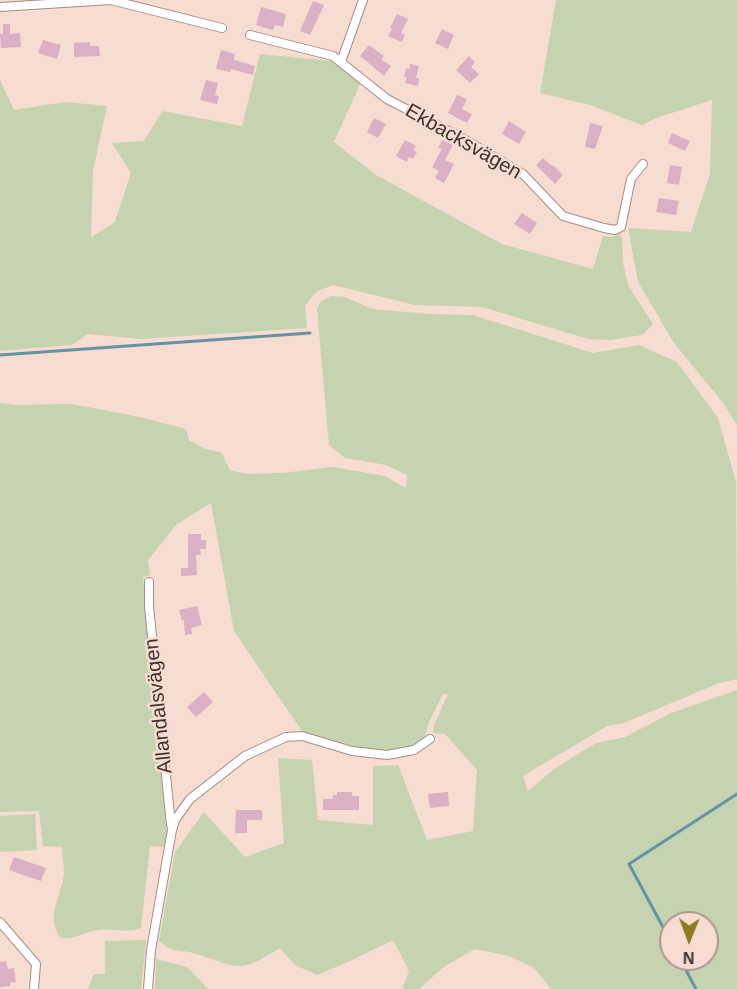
<!DOCTYPE html>
<html>
<head>
<meta charset="utf-8">
<style>
  body { margin:0 }
  #map { position:relative; width:737px; height:989px; overflow:hidden; background:#f7dcd1; font-family:Arial,sans-serif }
  canvas { display:block }
  .north { position:absolute; left:659px; top:911px; width:60px; height:60px; box-sizing:border-box; background:#f7dcd1; border:2px solid #ad9890; border-radius:50%; rotate:181deg; font-size:16px; font-weight:700; line-height:24px; text-align:center; color:#3d322e }
  .north::after { content:''; display:block; margin:auto; width:21px; height:27px; background:#8e7a1f; clip-path:polygon(50% 0,100% 100%,50% 72%,0 100%) }
</style>
</head>
<body>
<div id="map">
<canvas width="737" height="989"></canvas>
<div class="north">N</div>
</div>
<script>
const c = document.querySelector('canvas').getContext('2d');
c.lineJoin = 'round';
function fillPath(path, color) { c.fillStyle = color; c.fill(path, 'evenodd'); }
function trace(path, color, width, dash) { c.strokeStyle = color; c.lineWidth = width; c.lineCap = dash ? 'butt' : 'round'; c.setLineDash(dash || []); c.stroke(path); }
function write(font, color, halo, rows, align = 'center') {
  c.font = font + ' Arial,sans-serif'; c.lineWidth = 5; c.setLineDash([]); c.textBaseline = 'middle'; c.strokeStyle = halo; c.fillStyle = color; for (const [text, x, y, turn = 0] of rows) {
    c.save(); c.translate(x, y); c.rotate((+turn || 0) * Math.PI / 180); c.textAlign = isNaN(turn) ? turn : align; if (halo) c.strokeText(text, 0, 0); c.fillText(text, 0, 0); c.restore();
  }
}
fillPath(new Path2D(`
  M556,0H737V425L724,404L674,343L638,282L628,228L691,232L710,174L712,100L656,118L642,125L590,105L540,93Z
  M260,54L331,61L361,82L334,142L376,175L502,244L593,269L603,236L612,237L620,234L622,238L623,263L628,285L653,324L642,335L610,340L588,339L482,307L415,305L333,285L316,292L305,306L307,328L140,339L88,334L72,345L0,351V80L14,110L65,102L107,106L93,171L91,237L115,222L131,173L112,143L144,141L162,111L242,126Z
  M332,296L345,297L372,309L429,314L473,315L593,353L639,345L677,362L718,418L736,482L737,679L719,683L624,723L607,726L523,776L528,791L554,769L596,743L625,737L671,713L737,690V989H551L534,968L509,956L475,949L445,966L419,989H402L409,971L393,940L348,962L317,975L295,965L280,948C236,976 238,966 193,953C178,949 172,953 159,941L175,852L204,812L245,857L284,843L278,758L312,760L318,820L373,825V766L398,765L427,840L473,831L477,770L445,734L433,733L434,725L448,694H443L428,724L425,738C422,741 418,745 414,747C387,761 334,744 306,737L234,631L211,503L177,524L148,560L150,575L143,577L167,831L165,847L150,846L141,928C127,934 114,928 98,930C85,932 74,940 61,938C44,916 63,894 64,872C64,864 62,855 62,847L43,846L39,811L0,812V403L17,405L72,404L140,417L186,429L189,440L205,449L221,452L230,470L247,474L283,473L332,467L385,476L406,488L407,475L386,465L345,458L329,445L317,309L321,301ZM671,923H707V959H671Z
  M35,814L37,850L0,852V816Z
  M146,940L141,989H88L94,974H105V941Z
  M156,959L187,967L208,989H155Z`), '#c6d3b1');
trace(new Path2D(`
  M0,355L310,333
  M671,942L629,864L737,794
  M680,959L696,989`), '#6493a4', 3);
fillPath(new Path2D(`
  M313,1L324,5L310,35L300,31Z
  M261,7L286,14L283,27L275,25L273,30L256,25Z
  M397,14L408,19L401,33L405,35L402,42L388,36L392,29L390,28Z
  M3,24H10V34L20,33L21,47L1,48L0,34H3Z
  M442,29L454,35L448,49L435,43Z
  M43,40L61,45L57,59L38,53Z
  M90,42V46H99L100,56L74,57V43Z
  M369,45L384,56L381,59L391,66L384,76L360,56Z
  M221,50L235,54L234,60L255,66L253,75L231,69L230,72L216,69Z
  M469,56L475,62L471,67L479,74L470,83L456,70Z
  M410,64L419,66L416,78L419,79L418,86L405,83L407,77H404L406,68L409,69Z
  M206,80L218,83L215,95L219,96L217,104L200,100Z
  M457,95L467,99L462,109L472,114L467,123L448,113Z
  M374,118L386,124L378,138L367,132Z
  M509,121L526,132L519,144L502,134Z
  M590,123L603,126L595,149L585,147Z
  M672,133L690,141L685,151L668,143Z
  M405,140L416,146L413,150L417,152L413,159L409,157L407,162L396,156Z
  M442,140L453,145L445,160L454,164L444,183L435,178L439,171L432,167L442,149L438,148Z
  M543,158L552,166L553,165L563,175L555,184L536,165Z
  M670,165L682,167L679,185L667,183Z
  M659,198L679,201L676,215L656,212Z
  M522,213L537,223L530,234L514,224Z
  M188,534H201V540H206V549H200L201,555H196L197,575L181,576V568H188Z
  M197,606L202,625L191,628L192,634L185,635L184,620L182,621L179,610Z
  M204,692L213,702L196,717L187,707Z
  M337,792H352V796H359V810H323V799H333V795H337Z
  M448,792L449,806L430,808L428,794Z
  M236,810H262V820H247V833H235Z
  M14,857L46,868L41,881L9,870Z
  M6,961L8,969L14,968L16,982L10,983V986L0,987V962Z`), '#dab0c5');
const street = new Path2D(`
  M0,7L111,0L222,28
  M250,35L333,56L387,99L464,139L523,174L563,216L604,228L615,230L621,227L631,179L643,164
  M341,62L363,0
  M149,582V606L171,825
  M0,922L36,964L34,989
  M148,989L151,950L172,830L175,820L190,799L245,756L286,737L302,736L352,751L387,755L414,750L430,739`);
trace(street, '#a68d83', 10);
trace(street, '#fff', 8);
write('20px', '#3d322e', '#f7dcd1', [
  ["Ekbacksvägen",463,142,30],
  ["Allandalsvägen",159,706,-96]
]);
</script>
</body>
</html>
